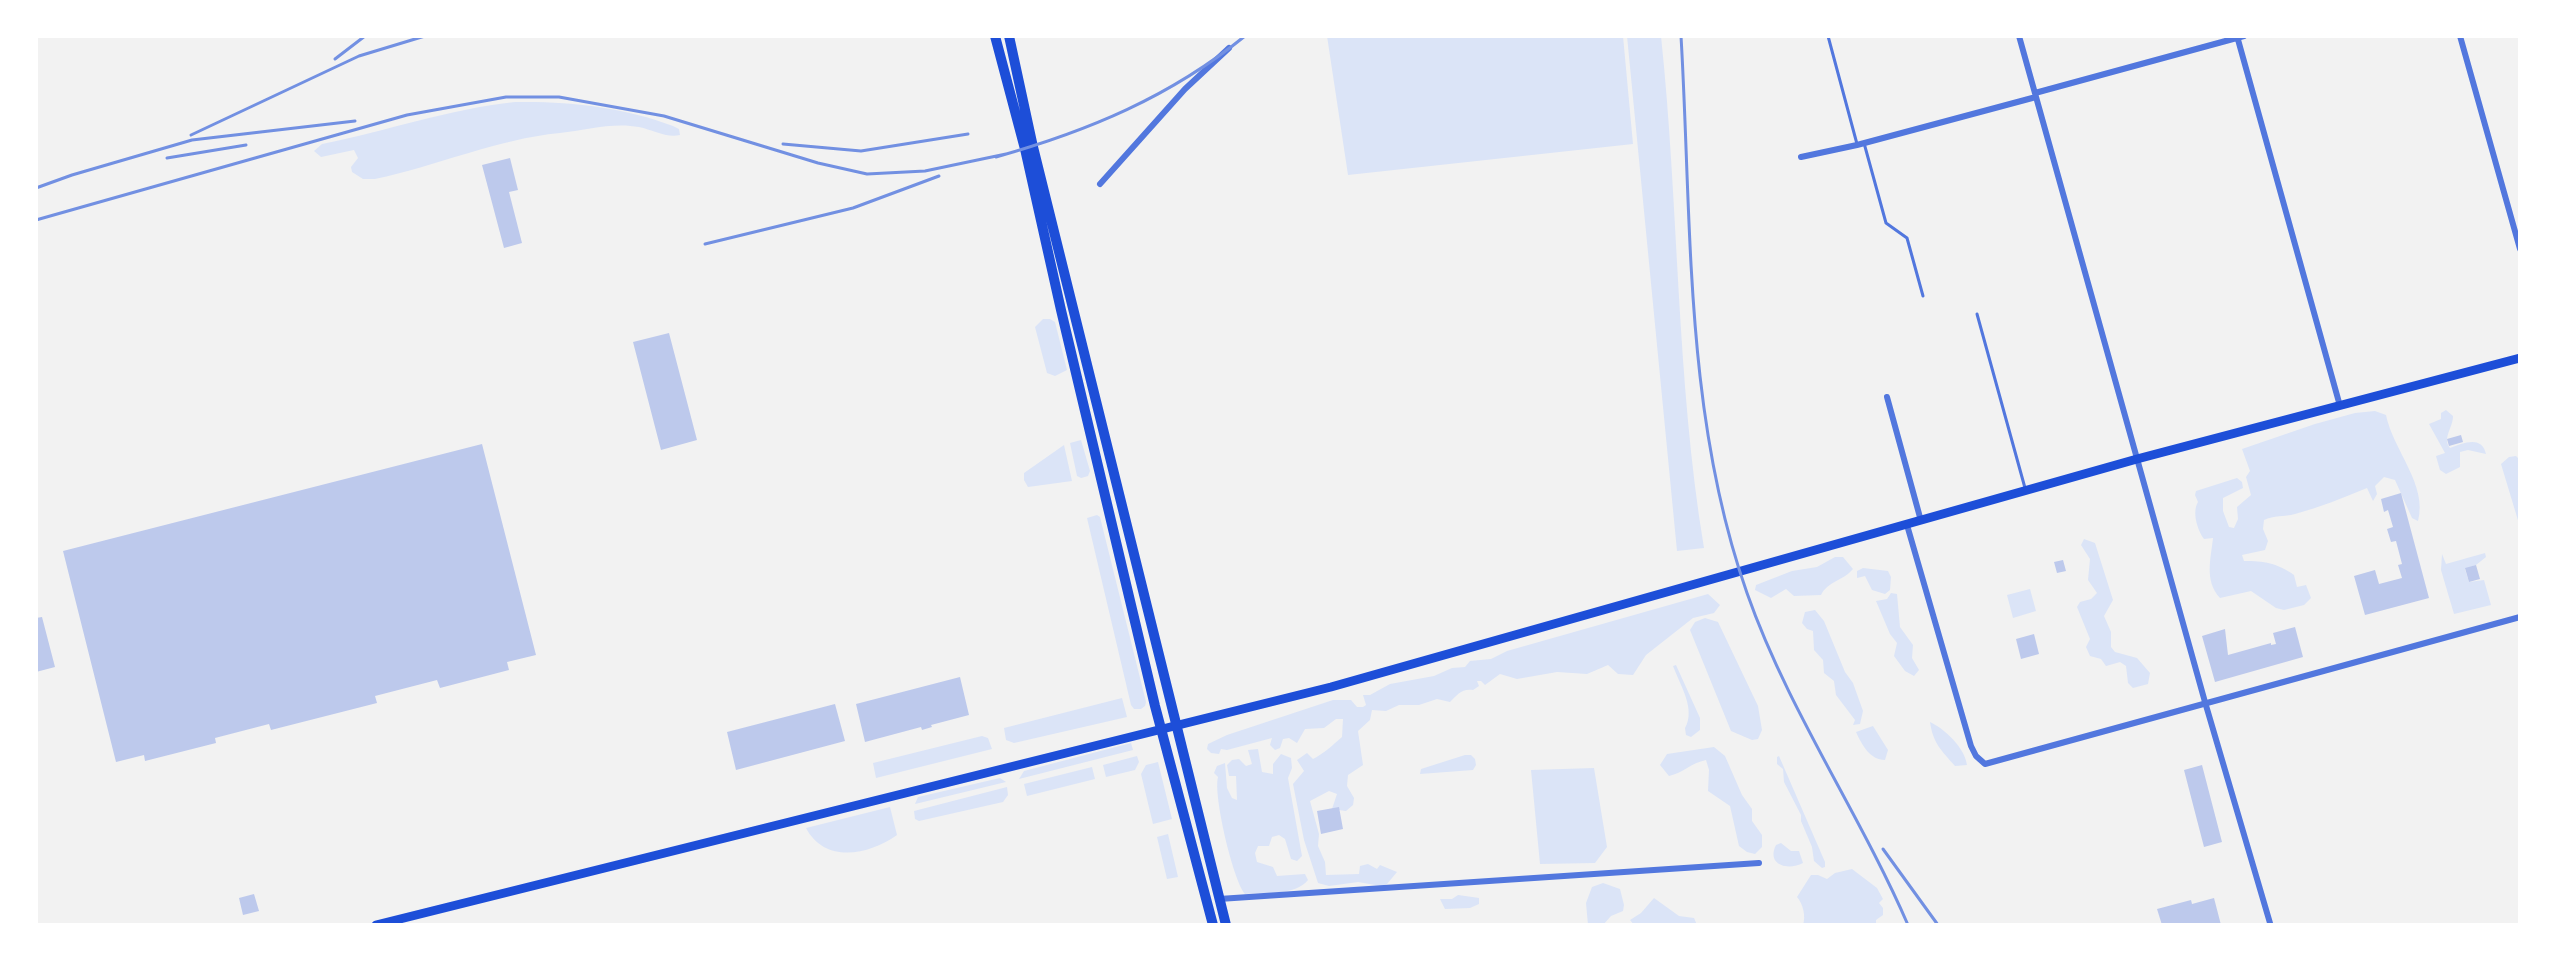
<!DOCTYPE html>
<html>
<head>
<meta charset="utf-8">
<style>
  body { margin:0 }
  #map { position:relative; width:2556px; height:961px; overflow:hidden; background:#f2f2f2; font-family:"PT Sans",sans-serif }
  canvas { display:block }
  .frame { position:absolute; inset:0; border:38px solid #fff; pointer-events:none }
</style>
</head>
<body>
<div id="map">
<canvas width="2556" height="961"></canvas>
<div class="frame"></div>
</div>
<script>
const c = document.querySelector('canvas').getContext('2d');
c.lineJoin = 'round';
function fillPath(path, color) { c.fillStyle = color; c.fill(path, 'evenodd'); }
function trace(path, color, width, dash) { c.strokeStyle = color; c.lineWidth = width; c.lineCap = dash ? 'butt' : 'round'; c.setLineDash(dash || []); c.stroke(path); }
fillPath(new Path2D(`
  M1327,36H1623L1633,144L1348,175Z
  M1627,36H1661C1679,206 1676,378 1704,548L1677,551Z
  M515,102C568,101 624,107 673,126L679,129L680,135C666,138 653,130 639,127C614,122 585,130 560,133C497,139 437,166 375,179H363L352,172L351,167L358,158L354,150L321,157L314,151L322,144C387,131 449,109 515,102Z
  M1043,319H1050L1055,322L1067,370L1055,376L1047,373L1035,327Z
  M2446,410L2453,416C2453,428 2442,438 2450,448C2463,443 2482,435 2486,454L2468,450L2460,452V467L2446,474L2440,470L2436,456L2445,453L2429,424L2441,419V413Z
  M2375,411L2386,415C2393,450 2428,485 2418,521L2412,518L2395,480L2384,477L2375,486L2377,494L2373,501L2367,488C2343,498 2320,507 2295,514C2284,517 2274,515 2264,520L2263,529L2268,541L2265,550L2242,555L2244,561C2264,561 2277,563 2294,575L2297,587L2306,585L2311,598L2304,605L2284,610L2276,608L2251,591L2220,598C2204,581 2211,558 2213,538L2204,539C2197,529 2192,512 2198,502L2195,495L2196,491L2237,478L2242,482L2243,488L2223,498V511L2229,527L2234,528L2238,519L2237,507L2251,495L2246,477L2250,471L2242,449L2315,424L2355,413Z
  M1081,440L1090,471L1088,476L1081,478L1077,476L1070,443Z
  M1064,445L1072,481L1028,487L1024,480V473Z
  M2516,456L2520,460V527L2501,464L2509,457Z
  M1097,515L1100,517L1146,702L1145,706L1141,709H1134L1131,705L1087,518Z
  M2084,539L2095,543L2113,600L2104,616L2111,632V647L2115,652L2137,658L2150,673L2148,684L2133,688L2128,683L2126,666L2120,662L2106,666L2101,659L2090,656L2086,647L2090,639L2077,607L2080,602L2091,599L2097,593L2088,580L2090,559L2081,545Z
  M2485,553L2486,557L2476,565L2465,569L2469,582L2484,580L2491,605L2454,614L2441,570L2442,554L2446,564Z
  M1835,557H1843L1853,569C1843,581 1828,581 1821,595L1794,596L1786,589L1771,598L1755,590L1756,585L1792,571L1817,567Z
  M1863,568L1888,571L1891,577L1890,590L1885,594L1872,590L1865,576L1857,578V571Z
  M2030,589L2036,611L2013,618L2007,595Z
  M1891,593L1897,594L1900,627L1913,645L1912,658L1919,670L1914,676L1905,671L1894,656L1897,643L1890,634L1876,601L1887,599Z
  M1708,594L1720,605L1714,613L1693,618L1646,655L1633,675L1618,674L1608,665L1587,674L1557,672L1517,679L1500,674L1485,685L1481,681H1477L1479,686L1473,690C1462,688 1457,695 1450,702L1437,699L1419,705H1399L1386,711L1372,710L1370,720L1358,731L1363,765L1348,775L1347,786L1354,798L1353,805L1346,811L1332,809L1337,794L1329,791L1310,801L1319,834L1318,846L1325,862L1326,875L1359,874L1360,866L1368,864L1377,869L1380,865L1397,872L1387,884L1381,886L1358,882L1329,886L1318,883L1304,840L1293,784L1304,771L1297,760L1307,753L1313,759C1323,754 1333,745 1342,737L1343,719H1336L1324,728L1305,729L1297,743L1289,738L1283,739L1280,748L1275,750L1270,745L1272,738L1227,750L1221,749L1219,754L1211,753L1207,749L1208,744L1227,735L1333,700H1351L1357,707H1363L1366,705L1363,695H1370L1390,684L1434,676L1452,668L1465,667L1470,661L1491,659L1507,651Z
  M1815,610L1824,621L1845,672L1853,683L1863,711L1860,724L1853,725L1855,720L1836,695L1834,681L1824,673L1823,660L1814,650L1813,631L1807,629L1802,623L1805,612Z
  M1705,618L1718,622L1758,706L1762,730L1758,739L1752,740L1731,731L1690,630L1695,622Z
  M1676,665L1700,718V730L1691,737L1686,735L1685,728C1696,709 1680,685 1673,666Z
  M1122,698L1127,717L1014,743L1006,740L1004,728Z
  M1930,722C1945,729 1965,748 1967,765L1955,766C1941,750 1933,743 1930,722Z
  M1873,726L1888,750L1885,760C1870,760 1862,745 1856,732Z
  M982,736L988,738L992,749L876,778L873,763Z
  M1131,743L1133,750L1019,779L1024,771Z
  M1714,747L1725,756L1742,795L1752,809V821L1762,835V847L1755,854L1747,852L1739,846L1730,806L1708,791L1709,770L1706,760C1691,763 1683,773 1669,776L1660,765L1667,754Z
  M1258,749L1262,772L1273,774V764L1281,754L1291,758L1292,768L1288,778L1302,856L1297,861L1291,859L1285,839L1279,835L1272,837L1269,846H1258L1255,853L1257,862L1273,867L1277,876L1305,874L1308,880C1296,896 1262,892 1245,894C1233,880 1213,795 1218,777L1214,773L1217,766L1225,763L1227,788L1232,798L1237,800L1236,776H1229L1227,765L1232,760L1239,759L1246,766L1252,764L1248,750Z
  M1465,755H1471L1475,759L1476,765L1473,770L1420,774L1421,769Z
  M1137,756L1139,762L1135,770L1106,777L1103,765Z
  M1779,756L1825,862V867L1822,868L1814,861L1812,847L1801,821V815L1784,782L1783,769L1777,764V757Z
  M1158,762L1172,819L1153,824L1141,774L1146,765Z
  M1092,767L1095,779L1027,796L1024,784Z
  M1594,768L1607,847L1595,863L1540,864L1531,770Z
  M1000,778L1006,782L915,804L918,797Z
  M1007,787L1008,795L1003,802L919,821L915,819L914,811Z
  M890,807L897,835C869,855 825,864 806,828Z
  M1168,834L1178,877L1167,879L1157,837Z
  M1781,843L1791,851H1799L1803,863C1788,871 1766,865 1776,845Z
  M1852,869L1877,888L1883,899L1879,903L1883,908V915L1876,920V925H1803C1806,916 1803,904 1797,897L1811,875H1818L1827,879L1835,873Z
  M1603,883L1620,889L1624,905L1623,911L1611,916L1603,925H1588L1586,903L1592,887Z
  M1458,895L1479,898V904L1470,908L1445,909L1440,899H1452Z
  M1654,898L1679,916L1694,918L1697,925H1634L1630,920L1641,913Z`), '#dbe4f7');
fillPath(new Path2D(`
  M510,158L518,190L509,192L522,243L504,248L482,165Z
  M669,333L697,440L661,450L633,342Z
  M2461,435L2463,442L2449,446L2447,439Z
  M482,444L536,655L507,662L509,670L440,688L437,680L375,696L377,703L271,730L269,724L215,738L216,743L145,761L144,755L116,762L63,551Z
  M2401,493L2429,598L2365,615L2354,576L2375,570L2379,584L2402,578L2398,565L2402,564L2396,541L2391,542L2387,529L2393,527L2388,510L2384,512L2381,499Z
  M2063,560L2066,571L2057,573L2054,562Z
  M2476,565L2480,579L2469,582L2465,568Z
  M42,617L55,667L36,672V618Z
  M2295,627L2303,657L2215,682L2202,636L2225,629L2228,655L2271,643V645L2276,644L2273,633Z
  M2034,634L2039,654L2021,659L2016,639Z
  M960,677L969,715L931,725L932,727L922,730L921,727L865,742L856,704Z
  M835,704L845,741L736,770L727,732Z
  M2202,765L2222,842L2204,847L2184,770Z
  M1339,807L1343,829L1321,834L1317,811Z
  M254,894L259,911L243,915L239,898Z
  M2214,898L2221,925H2162L2157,909L2191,900L2192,904Z`), '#bdc9ec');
trace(new Path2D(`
  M1828,36L1857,144
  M1864,143L1886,223L1907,238L1923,296
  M1977,314L2025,488
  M36,924V925`), '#5277de', 3);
trace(new Path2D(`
  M2019,36L2205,702L2270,923
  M2237,36L2340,406
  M2460,36L2520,249
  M2035,93L2244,36
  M1801,157L1857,145L2036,97
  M1100,184L1185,89L1229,48
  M1887,397L1921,521
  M1907,525L1971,746L1976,756L1985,764L2520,617
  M1219,899L1759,863`), '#5277de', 6);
trace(new Path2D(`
  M376,925L1331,687L2137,459L2520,358`), '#1d4ed8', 9);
trace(new Path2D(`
  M995,36L1025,149L1061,310L1155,706L1213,925
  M1009,36L1033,147L1226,925`), '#1d4ed8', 10);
trace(new Path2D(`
  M1681,36C1692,223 1684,414 1747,593C1788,710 1859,812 1908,925
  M335,59L365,36
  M191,135L359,56L425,36
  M783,144L861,151L968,134
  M996,157C1088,131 1170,97 1245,36
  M167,158L246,145
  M36,188L72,175L192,140L355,121
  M36,220L407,115L506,97H559L664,116L818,163L867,174L925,171L1006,154
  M705,244L853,208L939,176
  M1883,849L1938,925`), '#7290e2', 3);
</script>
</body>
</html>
